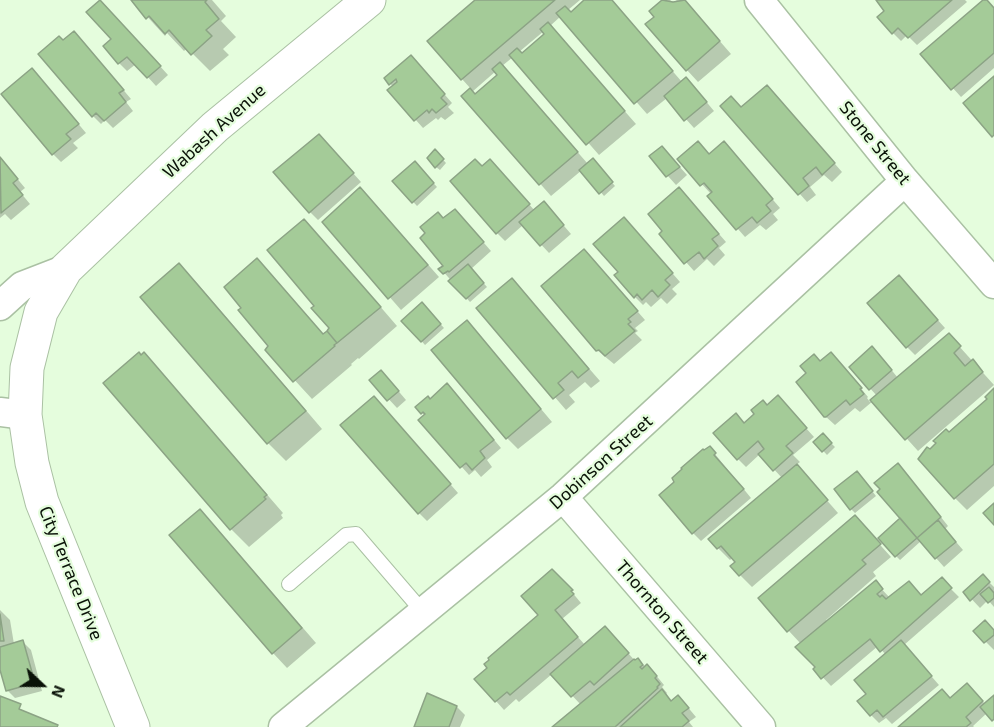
<!DOCTYPE html>
<html>
<head>
<meta charset="utf-8">
<style>
  body { margin:0 }
  #map { position:relative; width:994px; height:727px; overflow:hidden; background:#e5fddd; font-family:"Exo 2",sans-serif }
  canvas { display:block }
  .north { position:absolute; left:12px; top:655px; width:60px; height:60px; -webkit-text-stroke:4px #e5fddd; paint-order:stroke; rotate:112deg; font-size:16px; font-weight:700; line-height:24px; text-align:center; color:#0a1208 }
  .north::after { content:''; display:block; margin:auto; width:21px; height:27px; background:#0a1208; clip-path:polygon(50% 0,100% 100%,50% 72%,0 100%) }
</style>
</head>
<body>
<div id="map">
<canvas width="994" height="727"></canvas>
<div class="north">N</div>
</div>
<script>
const c = document.querySelector('canvas').getContext('2d');
c.lineJoin = 'round';
function fillPath(path, color) { c.fillStyle = color; c.fill(path, 'evenodd'); }
function trace(path, color, width, dash) { c.strokeStyle = color; c.lineWidth = width; c.lineCap = dash ? 'butt' : 'round'; c.setLineDash(dash || []); c.stroke(path); }
function write(font, color, halo, rows, align = 'center') {
  c.font = font + ' "Exo 2",sans-serif'; c.lineWidth = 4.5; c.setLineDash([]); c.textBaseline = 'middle'; c.strokeStyle = halo; c.fillStyle = color; for (const [text, x, y, turn = 0] of rows) {
    c.save(); c.translate(x, y); c.rotate((+turn || 0) * Math.PI / 180); c.textAlign = isNaN(turn) ? turn : align; if (halo) c.strokeText(text, 0, 0); c.fillText(text, 0, 0); c.restore();
  }
}
fillPath(new Path2D(`
  M132,0H212L226,16L221,21L236,37L223,49L229,55L210,71L187,48L184,51L167,33L165,36Z
  M478,0H580L568,10L571,14L587,0H611L682,82L694,87L714,111L694,128L667,98L647,114L561,16L550,26L636,124L599,155L513,57L502,66L588,164H596L615,186L604,196L582,170L551,196L463,96L471,89L462,79ZM544,31L547,34L522,55L519,52ZM496,71L499,75L475,96L472,92Z
  M664,0H670L673,3L677,0H684L731,54L698,82L687,70L651,11Z
  M878,0H965L967,2L917,45L907,35L901,41L893,33L886,11Z
  M985,0L994,9V68L961,97L922,54Z
  M101,1L168,75L156,86L136,64L127,71L119,63Z
  M82,41L131,99L126,102L133,111L113,128L105,120L101,124L93,116L63,42Z
  M419,65L452,103L448,107L454,113L445,120L441,117L438,120L436,118L423,128L389,90L393,87L386,78Z
  M40,78L86,133L73,143L78,148L61,162L53,154Z
  M775,95L842,172L832,182L824,175L810,187L816,195L807,202L722,106L742,109Z
  M327,144L361,182L318,220L310,212Z
  M435,151L446,163L440,170L436,167Z
  M732,152L780,208L773,214L778,220L766,230L760,225L745,237L709,196L711,194L679,159Z
  M670,156L687,175L676,185L651,157Z
  M0,158L25,188L20,192L30,204L11,220L5,214L0,218Z
  M415,163L437,187L417,206L394,181Z
  M482,168L498,169L535,211L552,212L571,234L549,253L523,225L505,241L497,233Z
  M687,197L726,242L719,248L725,255L714,266L707,259L694,271L661,234Z
  M372,201L439,277L401,310L324,222Z
  M463,219L491,251L471,269L487,287L470,302L441,269L445,266L443,220Z
  M304,221L322,239L397,326L359,359L358,358L351,364L352,365L312,399L267,350L271,346L257,260L324,335L331,328L316,306Z
  M632,227L680,282L672,289L677,294L667,304L661,298L651,307L646,302L643,305L635,297L620,272Z
  M592,259L645,320L635,328L638,331L635,333L642,340L614,364L597,350Z
  M179,265L197,283L322,429L286,461L268,443Z
  M899,277L945,328L915,355L907,347Z
  M512,280L600,381L591,388L585,382L569,395L575,402L566,410L478,308Z
  M422,304L444,328L425,345L404,321Z
  M478,334L552,422L518,449L507,438Z
  M949,335L994,385L918,451L873,401L860,412L855,408L835,425L825,416L821,363L839,362L868,397L867,398L870,402L877,396L851,367L880,356L898,378Z
  M144,355L161,372L283,513L281,515L283,518L249,547L231,529L142,357Z
  M371,380H389L406,400L397,408Z
  M994,390V486L967,510L955,498L930,451L989,400Z
  M455,393L501,448L487,460L492,467L481,477L475,470L469,475L421,421L425,416L417,407L430,401Z
  M778,397L814,437L793,455L800,462L796,465L838,513L752,587L740,575L737,562L733,557L730,560L718,548L782,478L760,454L746,467L738,459L745,424Z
  M382,406L458,493L427,521L419,513Z
  M823,435L835,447L827,455L815,442Z
  M710,448L751,498L701,541L693,533L676,482Z
  M906,473L948,526L945,529L963,550L944,567L921,541L900,560L896,556Z
  M861,477L876,496L855,513L851,509Z
  M855,517L891,557L873,572L876,576L826,620L827,622L875,582L890,598L922,597L950,588L959,597L904,645L939,685L892,724L886,718L879,723L871,715L868,694L886,655L878,646L831,686L815,669L817,667L801,644L788,630Z
  M214,525L316,643L287,668L273,653Z
  M983,576L994,587V607L988,600L980,608L965,592Z
  M561,579L581,603L562,619L585,645L613,636L636,662L637,660L655,674L664,685L662,687L667,693L665,695L672,702L686,705L696,717L689,722L693,727H555L581,705L552,674L519,702L516,699L504,710L496,701L477,679L540,615Z
  M0,610L10,620L14,644L23,642L31,650L42,691L15,698L7,690L0,665Z
  M975,631H994V650Z
  M975,693L985,704L994,697V721L987,713L973,726L974,727H900L950,699Z
  M457,707L465,715L460,727H415Z`), '#0003');
const building = new Path2D(`
  M100,0L161,66L147,78L127,57L118,64L103,46L111,39L86,12Z
  M131,0H207L205,2L219,19L206,30L212,36L191,55L169,30L165,34L149,16L146,19Z
  M475,0H555L461,80L427,41Z
  M584,0H612L673,71L634,104L556,13L565,6L571,12Z
  M662,0L673,2L685,0L720,41L686,71L645,24L654,17L649,11Z
  M876,0H952L908,38L898,28L892,34L877,17L884,11Z
  M983,0H987L994,8V53L951,90L920,54Z
  M548,22L625,111L586,145L509,55L517,48L522,53L544,34L540,29Z
  M74,31L124,90L119,93L126,102L104,121L96,113L92,117L38,54L59,36L63,40Z
  M411,55L445,94L441,98L447,104L436,113L432,109L429,113L427,110L414,121L387,90L397,82L396,79L389,85L384,78Z
  M500,62L578,152L539,185L461,96L470,88L475,94L497,75L492,69Z
  M32,68L79,124L66,134L71,139L52,155L1,94Z
  M994,76V135L992,137L963,103Z
  M686,77L707,102L684,121L664,96Z
  M767,85L835,163L822,175L816,167L803,178L809,186L798,195L720,106L731,96L741,107Z
  M319,134L354,173L309,213L273,172Z
  M698,141L709,154L724,141L773,199L766,205L771,211L757,223L752,217L736,230L707,196L712,192L704,183L700,186L677,159Z
  M662,146L680,167L666,177L649,156Z
  M435,149L444,159L435,168L427,158Z
  M0,157L18,179L13,183L23,195L1,213Z
  M593,158L613,182L599,194L579,170Z
  M475,159L482,166L490,159L530,204L496,234L450,181Z
  M415,161L434,183L412,203L392,181Z
  M360,187L428,265L388,299L322,222Z
  M679,187L719,234L712,239L718,246L704,259L699,252L684,264L659,234L662,231L648,214Z
  M544,201L564,225L540,246L519,222Z
  M455,209L484,242L449,272L448,271L443,274L438,269L443,266L420,238L425,233L420,227L438,212L443,218Z
  M624,217L673,273L665,280L670,285L658,297L652,290L642,300L637,294L634,298L614,275L618,272L593,244Z
  M304,219L381,307L337,343L327,331L329,328L311,308L314,306L267,250Z
  M584,249L638,311L628,319L631,322L628,324L635,331L605,356L599,350L596,351L541,286Z
  M257,258L323,334L327,331L337,343L334,345L335,346L293,382L265,350L268,346L238,310L241,308L224,287Z
  M179,263L306,411L267,444L140,297Z
  M468,264L484,283L466,299L448,281Z
  M899,275L938,320L906,348L867,303Z
  M512,278L589,369L578,378L572,371L558,383L564,390L553,399L476,308Z
  M422,302L441,324L421,342L401,321Z
  M467,320L541,409L506,439L431,350Z
  M949,333L961,346L954,353L965,366L973,359L983,372L905,440L870,400Z
  M872,346L892,370L869,390L849,367Z
  M139,352L141,355L144,352L267,495L264,497L266,499L230,530L103,383Z
  M831,352L862,388L860,389L864,394L850,405L846,400L826,417H824L796,382L806,373L800,366L814,354L820,361Z
  M381,370L399,391L387,401L369,380Z
  M447,383L494,440L480,451L485,458L472,470L466,463L460,468L418,420L425,414L423,412L421,414L415,407L428,396L430,399Z
  M994,388V464L954,499L918,459L927,447L930,449L936,443L933,441L946,429L949,432L987,399L985,397Z
  M778,395L807,428L786,446L793,453L773,471L758,454L764,449L758,441L737,460L713,433L736,413L744,423L754,414L751,410L763,400L767,405Z
  M374,396L451,484L418,514L340,425Z
  M823,433L832,443L822,452L813,442Z
  M710,446L716,453L714,455L744,489L692,534L659,495L674,482L672,478L682,469L681,468L703,449L704,450Z
  M898,463L941,517L917,538L877,492L880,489L874,483Z
  M797,464L828,500L739,576L730,566L735,562L721,546L717,549L708,539Z
  M857,471L873,491L850,510L834,489Z
  M994,503V525L983,513Z
  M200,509L302,628L272,654L169,535Z
  M855,515L881,544L862,560L866,564L787,632L758,598Z
  M900,518L917,538L895,557L878,538Z
  M938,520L956,542L935,559L917,538Z
  M552,569L573,590L571,591L574,594L555,610L578,637L510,695L507,692L495,702L474,679L487,668L484,664L489,660L488,658L538,615L521,596Z
  M983,574L990,582L970,601L963,592Z
  M942,577L952,588L880,652L870,639L821,679L813,669L815,667L795,647L876,580L883,589L877,594L880,597L882,595L886,599L909,581L921,595Z
  M989,587L994,593V598L988,603L980,594Z
  M0,614L4,641H0Z
  M985,620L994,630V635L984,643L973,631Z
  M605,626L629,653L594,685L590,681L571,697L550,674Z
  M23,640L35,683L6,691L0,670V647Z
  M901,640L932,676L883,717L877,710L870,716L857,701L866,694L854,680Z
  M638,658L643,665L640,667L642,669L647,664L657,676L655,678L660,684L657,687L658,688L615,727H552L634,659L635,660Z
  M967,683L983,701L966,717L971,723L966,727H898L942,689L950,698Z
  M662,689L671,701L678,695L689,708L682,713L689,721L682,727H620Z
  M427,693L457,706L449,727H414Z
  M994,695V719L992,721L980,707Z
  M0,696L21,704L19,709L58,725L57,727H0Z`);
fillPath(building, '#a4cb98');
trace(building, '#8ca385', 1.5);
const lane = new Path2D(`
  M289,584L346,535L356,534L423,612`);
const street = new Path2D(`
  M759,0L905,181L994,284
  M0,306L22,286L66,269
  M0,412L25,415
  M563,497L761,727
  M283,727L563,497L905,181`);
const secondary = new Path2D(`
  M133,727L42,502L32,463L25,415L27,368L41,312L66,269L215,127L369,0`);
trace(lane, '#aac1a3', 16);
trace(street, '#aac1a3', 31);
trace(secondary, '#aac1a3', 35);
trace(lane, '#fff', 14);
trace(street, '#fff', 28);
trace(secondary, '#fff', 33);
write('18px', '#0a1208', '#e5fddd', [
  ["Wabash Avenue",214,131,-42],
  ["Stone Street",875,143,51],
  ["Dobinson Street",601,462,-42],
  ["City Terrace Drive",71,573,68],
  ["Thornton Street",662,612,49]
]);
</script>
</body>
</html>
